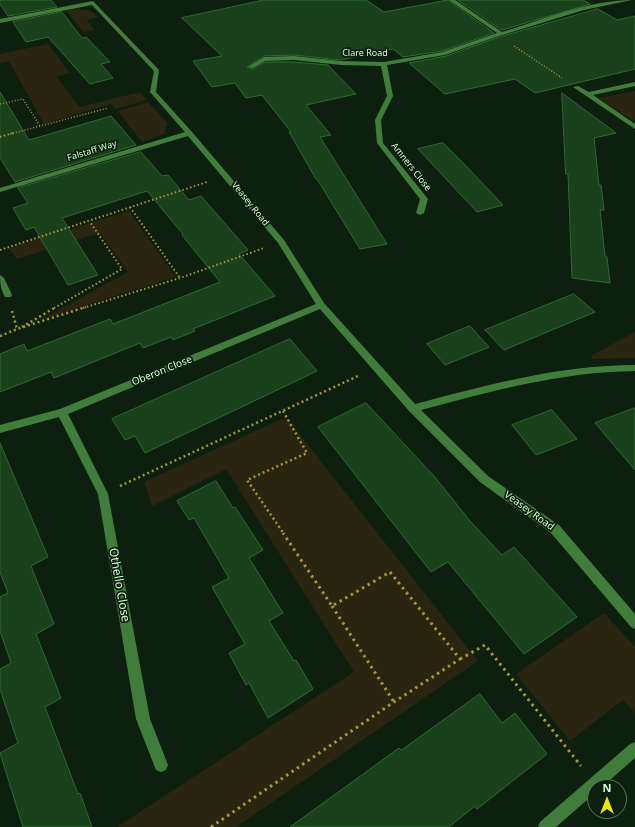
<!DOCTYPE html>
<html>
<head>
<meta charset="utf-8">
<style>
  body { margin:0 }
  #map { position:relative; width:635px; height:827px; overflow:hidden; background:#0d1f0e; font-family:"Noto Sans",sans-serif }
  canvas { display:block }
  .north { position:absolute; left:587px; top:779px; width:40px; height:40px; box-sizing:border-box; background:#0d1f0e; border:1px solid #5b785a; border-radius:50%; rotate:0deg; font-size:11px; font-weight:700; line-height:16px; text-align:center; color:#cffdcd }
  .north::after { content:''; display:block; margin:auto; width:14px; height:18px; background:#efe408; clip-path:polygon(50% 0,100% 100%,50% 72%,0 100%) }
</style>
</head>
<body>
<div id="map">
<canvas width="635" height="827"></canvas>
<div class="north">N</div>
</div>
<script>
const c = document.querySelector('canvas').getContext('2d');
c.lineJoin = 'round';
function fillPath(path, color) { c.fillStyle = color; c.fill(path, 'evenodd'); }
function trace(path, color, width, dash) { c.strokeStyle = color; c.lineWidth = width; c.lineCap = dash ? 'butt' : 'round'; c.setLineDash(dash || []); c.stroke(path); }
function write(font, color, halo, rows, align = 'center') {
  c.font = font + ' "Noto Sans",sans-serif'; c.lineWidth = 3.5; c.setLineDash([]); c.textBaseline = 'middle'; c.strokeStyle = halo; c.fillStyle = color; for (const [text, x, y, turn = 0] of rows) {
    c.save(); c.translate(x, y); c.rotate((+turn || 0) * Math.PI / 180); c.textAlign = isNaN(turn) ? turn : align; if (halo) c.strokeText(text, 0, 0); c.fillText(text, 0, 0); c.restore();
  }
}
fillPath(new Path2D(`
  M78,9L89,10L99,17L87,20L94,30L83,32L66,10Z
  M48,44L70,73L57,77L79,107L140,92L147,100L115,109L111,104L44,124L9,61L0,63V54Z
  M635,91V122L598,98Z
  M148,102L167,123L164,134L142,142L118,111Z
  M129,211L176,277L40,320L128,272L100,233L17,259L9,248Z
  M635,332V358L592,359V355Z
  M286,417L478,661L236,827H117L354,672L226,469L152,506L144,482Z
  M604,613L635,647V713L623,700L570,741L516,674Z`), '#292511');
const building = new Path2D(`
  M0,0H51L57,7L8,16L0,4Z
  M264,0H366L384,12L448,0L494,33L442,51L403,57L393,49L341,60L294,55L264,56L247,67L253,69L265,62H294L328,65L356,94L306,105L331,135L320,137L387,244L360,249L317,179H316L289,132H291L262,95L246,98L235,83L212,87L193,61L222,56L182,18Z
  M458,0H583L590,4L502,30Z
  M598,9L617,20L635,16V69L535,93L515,79L445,94L409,63L446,56L499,37Z
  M62,12L82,38L86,37L110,62L101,64L113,78L90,84L48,37L26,42L13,22Z
  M0,92L29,140L111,116L136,145L15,182L0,158Z
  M562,93L616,133L594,138L599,185H601L604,210H600L605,256L607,257L610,283L572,278L568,174H566Z
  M443,143L469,169L503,205L477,212L418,149Z
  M141,152L162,176L168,175L189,200L201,196L248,250L239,254L275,296L193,329L195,331L173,340L171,337L143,348L140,343L54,378L51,372L0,392V354L24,344L27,351L110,319L113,324L220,282L182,235L183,234L147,191L62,218L98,275L68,285L34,227L26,230L13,208L28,203L18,188Z
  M574,294L595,312L504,350L485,330Z
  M470,326L489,347L445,365L427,344Z
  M290,339L317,371L145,453L135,436L125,440L112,419Z
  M366,403L434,476L470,521L502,555L514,547L577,617L524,654L448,562L431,572L318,427Z
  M635,408V470L595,423Z
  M552,410L577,439L536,455L512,425Z
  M0,443L48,557L31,566L54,624L36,634L61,698L45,707L78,794L80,793L92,827H23L0,753L18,743L0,689V669L11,663L0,631V597L8,593L0,572Z
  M216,481L233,508L235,507L263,550L249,558L283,613L269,621L294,661L296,660L313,689L268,718L249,683L246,685L229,653L245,644L212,587L229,578L194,518L189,520L177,501Z
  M480,694L502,723L515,713L547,754L477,809L475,806L449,827H290L399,748L401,750Z`);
fillPath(building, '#1a401c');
trace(building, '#2d6b30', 1);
trace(new Path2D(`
  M514,46L562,78
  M0,104L23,99L40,126
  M10,134L108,108`), '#ad9431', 1.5, [1, 2]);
trace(new Path2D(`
  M0,137L13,133
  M130,207L180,278
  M0,250L207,182
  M54,308L122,269L90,222
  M83,308L180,278L264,248`), '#ad9431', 2, [1.5, 2.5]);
trace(new Path2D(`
  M12,311L17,329
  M22,327L56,307
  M0,336L17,329L86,307
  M283,411L307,453L247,480L284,534
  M120,486L358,376`), '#ad9431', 2.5, [2, 3]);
trace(new Path2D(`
  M332,606L394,702
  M460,659L485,645L581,766
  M211,827L394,702L460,659L390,572L332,606L283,533`), '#ad9431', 3, [2.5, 4]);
fillPath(new Path2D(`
  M449,0H455L502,32C542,20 589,0 632,0L584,10L499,36L445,55L387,65L393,96L381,120L383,143L428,199L424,213L420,215L416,213L420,199L377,143L375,120L387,96L381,66L341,65L294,60L265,61L253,68L248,67L264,57L294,56L341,61L384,62L442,52L497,33Z
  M93,1L159,70L156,92L192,132L284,240L324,303L415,404C488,385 559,365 635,365V371C561,372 492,391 421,410L488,476L559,525L635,614V629L631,627L551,533L480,482L409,411L320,309L68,414L108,494L150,719L168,765L166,770L161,772L156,770L136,719L98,494L59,417L0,433V425L60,409L316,304L278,243L188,136L0,192V188L185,132L150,92L154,71L92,5L0,23V19Z
  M635,82V86L593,95L635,124V129L573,87L578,86L589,92Z
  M0,275L4,278L12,295L11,297H5C1,289 0,284 0,275Z
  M635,742V758L602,787H595V793L556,827H538L540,822L630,744Z`), '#417d3a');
write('9px', '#cffdcd', '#0d1f0e', [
  ["Clare Road",365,53],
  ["Falstaff Way",92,151,-17],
  ["Amners Close",411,167,52],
  ["Veasey Road",250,204,51]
]);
write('10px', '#cffdcd', '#0d1f0e', [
  ["Oberon Close",162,371,-22],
  ["Veasey Road",529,511,36]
]);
write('12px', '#cffdcd', '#0d1f0e', [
  ["Othello Close",119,585,80]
]);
</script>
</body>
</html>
